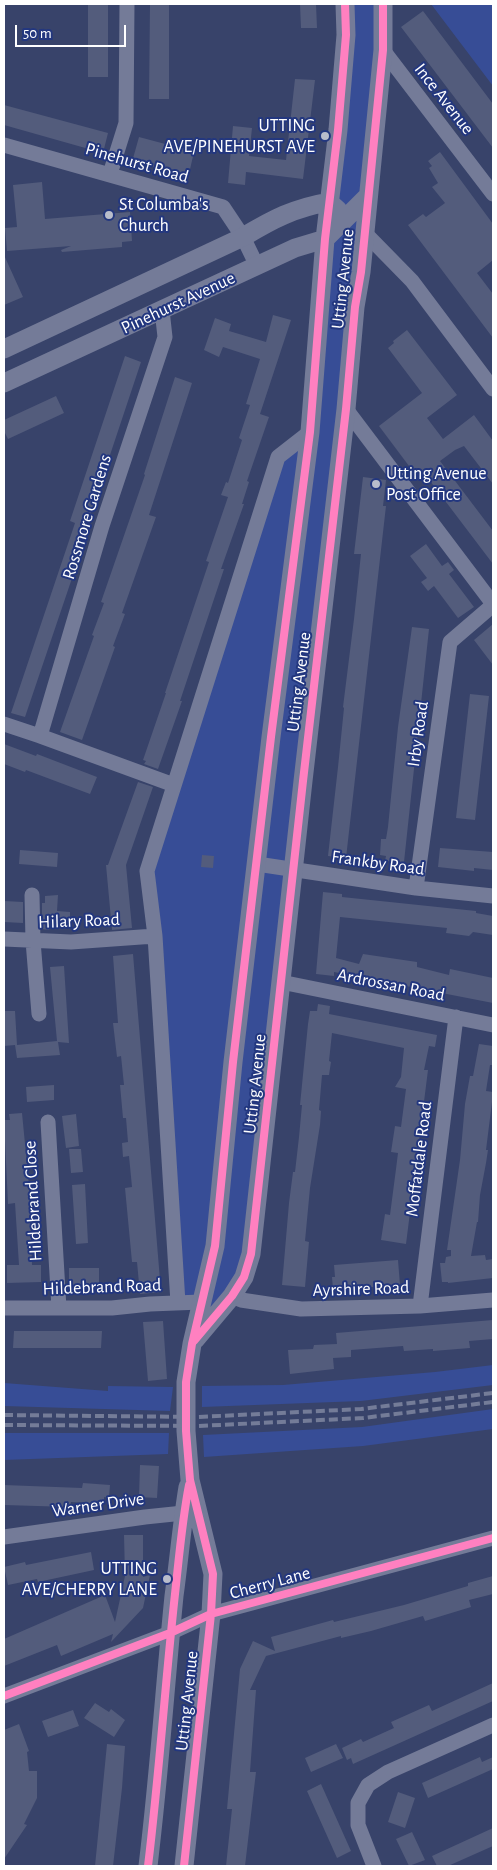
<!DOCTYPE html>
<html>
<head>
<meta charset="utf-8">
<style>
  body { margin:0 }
  #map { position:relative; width:497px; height:1870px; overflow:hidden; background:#38436a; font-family:"Alegreya Sans",sans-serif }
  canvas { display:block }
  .frame { position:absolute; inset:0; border:5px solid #fff; pointer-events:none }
  .scale { position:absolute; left:15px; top:25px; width:111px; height:22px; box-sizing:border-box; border:2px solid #fff; border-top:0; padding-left:6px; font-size:15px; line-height:18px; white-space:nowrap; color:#fff; -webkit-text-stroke:4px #23377f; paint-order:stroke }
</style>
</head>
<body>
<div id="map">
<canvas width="497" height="1870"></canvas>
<div class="frame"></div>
<div class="scale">50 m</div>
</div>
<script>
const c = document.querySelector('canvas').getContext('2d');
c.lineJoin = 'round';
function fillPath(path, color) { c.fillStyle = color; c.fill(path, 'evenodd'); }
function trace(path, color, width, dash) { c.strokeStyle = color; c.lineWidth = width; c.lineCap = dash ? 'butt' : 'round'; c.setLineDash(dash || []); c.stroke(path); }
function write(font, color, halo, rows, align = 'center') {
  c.font = font + ' "Alegreya Sans",sans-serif'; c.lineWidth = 4; c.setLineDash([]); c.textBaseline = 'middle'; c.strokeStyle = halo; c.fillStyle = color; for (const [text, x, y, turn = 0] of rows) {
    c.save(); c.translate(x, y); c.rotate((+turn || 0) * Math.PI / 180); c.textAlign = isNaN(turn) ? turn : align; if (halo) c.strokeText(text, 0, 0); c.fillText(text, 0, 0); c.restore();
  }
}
fillPath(new Path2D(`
  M345,4H383L251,1254L192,1344L201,1303H178L147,871L278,457L310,432Z
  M431,4H493V86Z
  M493,1365V1385L361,1401L202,1407V1386L283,1385L435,1372Z
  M4,1383L108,1391V1386L173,1387L170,1411L4,1406Z
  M493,1409V1429L363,1446L204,1457L203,1435L362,1427Z
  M4,1433H169L168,1454L4,1460Z`), '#374d96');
fillPath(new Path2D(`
  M88,4H108V77H88Z
  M150,4H169V99H149Z
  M300,4H316L317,28H301Z
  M423,11L493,104V148L401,27Z
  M295,79L315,80L303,179L246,172L245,185L228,183L233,126L252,128L249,156L286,160Z
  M4,105L108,133L103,153L4,125Z
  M139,137L169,145L170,142L194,152L188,178L159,168L132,162Z
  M440,152L493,224V260L477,273L493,294V338L408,225L423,214L426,217L445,203L432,187L438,183L429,168L432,166L428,161Z
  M42,182L45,219L130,212L132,241L122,242V247L62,252L61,250L71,246L7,251L5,228L17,227L13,185Z
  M4,255L23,297L4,305Z
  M273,315L291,320L260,414L269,417L247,481L249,482L242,504H244L221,569H224L180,701H182L158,769L144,764L146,761L143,760L166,693H165L209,562L206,561L228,497L221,495L226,482L228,483L242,440L239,438L250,405L246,404L260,359L223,347L219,357L204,350L215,318L231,324L229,331L266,342Z
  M407,330L457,395L427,418L443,439L474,415L493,441V484L464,446L455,450L440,461L493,531V564L424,473L418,478L379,426L422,393L388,348L394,343L393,341Z
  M125,356L141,362L85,530L88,531L25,717L11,713L75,523L70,521Z
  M175,377L192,383L149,515L156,517L122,613L125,614L113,646L115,647L82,740L60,732L94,636L92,635L104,603L101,602L145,475L144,474Z
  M56,396L64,413L8,439L4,431V420Z
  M363,477L386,480L383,506H386L346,858L328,856L338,767L344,708L343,707L354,619L361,554H354Z
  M426,544L442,566L448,562L454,570L449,574L474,607L458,618L434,586L428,591L421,582L427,578L410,556Z
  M493,624V665L474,640Z
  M412,627L429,629L404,862L385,861L386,856L380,855L381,839H386L388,827L398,727Z
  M470,694L489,696L475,820L456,818Z
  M4,744L36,756L37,754L97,777L90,794L26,770L25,772L4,764Z
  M138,782L153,787L126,865L132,928L112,930L106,865H108Z
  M440,848L493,852V870L474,868V871L438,867Z
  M20,850L58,853L57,867L19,864Z
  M202,855L214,856L213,868L201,867Z
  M323,892L342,894V897L476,911V913L493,916V935L473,932L469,936L446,933L447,928L340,917L336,958L359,964L363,954L417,962V967L449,975L450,969L493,978V1003L334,972V976L316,974Z
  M58,895L57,911L70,912V927L50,926L49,930L42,929V903H45V896Z
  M4,901L23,902V923L4,922Z
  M133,954L161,1292L140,1294L137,1262H132L125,1188L132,1187L129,1156L123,1157L122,1143L128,1142L126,1118H123L120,1085H124L121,1056L117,1057L113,1023H118L113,956Z
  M64,966L69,1043L58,1042L60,1055L17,1058L15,1045L4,1046V1011H15L17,1045L57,1041L50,967Z
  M318,1004L330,1006L329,1014L437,1035L435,1047L429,1046L424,1070H428L406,1244L381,1240L385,1214L390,1215L396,1169L398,1153L391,1152L395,1126L401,1127L406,1089L395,1087L401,1077L404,1048L332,1033L329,1061L331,1062L329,1075H322L319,1110L321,1111L320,1125L310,1188L305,1241L309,1242L305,1287L282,1285L289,1203L293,1172H295L299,1137L302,1105H300L308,1024L310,1011H317Z
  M479,1044L493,1046V1065H490L486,1091L493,1092V1094L486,1150H488L486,1163L480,1195L478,1222H477L471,1256L485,1255L486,1260L493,1259V1278L448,1283V1282H442L440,1263H445L446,1257L451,1256V1250H447L460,1160L465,1104L470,1076H473Z
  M54,1085V1100L27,1102L26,1087Z
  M22,1113L29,1185L32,1265H41V1282L7,1283V1265H19L15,1203L8,1204L4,1120H10L9,1114Z
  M76,1114L79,1146L66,1148L62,1116Z
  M69,1149H81L83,1172L71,1173Z
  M85,1184L88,1243L76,1244L72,1185Z
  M398,1260L400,1285L333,1290L332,1277H335L334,1265Z
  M69,1268H99V1289H69Z
  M493,1320V1339L469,1341L470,1348L433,1351V1349L404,1351L403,1346L351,1350V1357L333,1358L334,1369L290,1374L288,1350L313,1349L314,1345L337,1344L336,1333Z
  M163,1321L167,1379L148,1381L143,1322Z
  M14,1331H102L101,1348H13Z
  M140,1465L159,1466L157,1498L139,1497Z
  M83,1483L110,1485L109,1498L104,1497V1504L71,1502L70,1507L4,1505V1485L82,1488Z
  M124,1535H143V1577L150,1575L143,1608L111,1642L113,1634L61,1656L57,1645L4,1666V1639L105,1595L115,1622L125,1576Z
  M91,1552L94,1570L38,1582L37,1579L8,1585L4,1567L25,1562L26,1565Z
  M493,1576V1594L469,1600L471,1607L425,1621L423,1616L371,1631L341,1638V1636L266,1656L250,1690H256L250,1772H256L245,1866H226L232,1809H227L240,1669L253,1641L275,1651L271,1637L333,1620L334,1622L404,1605L468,1586V1583Z
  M493,1683V1701L353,1764L351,1758L347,1760L342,1748L361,1739L363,1742L394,1728L391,1722L429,1705L432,1711Z
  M95,1703L109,1712L111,1709L125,1720L114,1737L84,1718Z
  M73,1710L79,1726L48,1737L42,1721Z
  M19,1724L29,1751L27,1752L29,1771H37V1798L24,1824L27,1825L4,1859V1730Z
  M107,1744L125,1746L122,1788L113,1866H95Z
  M336,1744L343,1758L311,1772L305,1758Z
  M480,1757L482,1762L493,1757V1769L428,1798L422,1783Z
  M321,1784L351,1851L337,1858L307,1791Z
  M398,1792L415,1798L405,1828L388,1822Z
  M493,1828V1846L448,1866H437L432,1856Z
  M412,1832L425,1860L409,1866L396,1839Z`), '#535c7c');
trace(new Path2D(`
  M383,50L493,194
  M4,145L223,207L243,237L257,266
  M110,174L126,123L127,4
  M364,232L412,281L493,389
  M346,409L493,604
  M4,724L40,736L102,526L165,337L162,310
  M40,736L174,785
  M257,864L416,888L493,896
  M416,888L450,642L493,605
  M32,895L33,941L39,1014
  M4,939L71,942L155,936
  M281,982L493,1025
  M48,1122L59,1308
  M232,1296L241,1300L301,1309L420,1306L493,1300
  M178,1303L155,936L147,871L278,457L310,432
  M420,1306L456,1017
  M4,1308H112L150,1304L201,1302
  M4,1537L145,1517L193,1512
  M4,1696L170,1633L211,1614L493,1538
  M374,1866L358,1825V1803L368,1785L388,1772L493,1725`), '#747b98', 15);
trace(new Path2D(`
  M4,349L243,237C273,219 294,208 329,202L338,210
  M4,383L295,248L325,239L367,197
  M195,1340L232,1296L244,1277L251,1254L303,781L346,409L355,307L361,272L383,50V4
  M148,1866C159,1776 165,1686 174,1596C179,1560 182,1523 188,1487
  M184,1866L211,1614L213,1574L190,1480L186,1431V1382L192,1344L215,1246L233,1062L271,737L310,432L325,239L338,130L346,35L345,4`), '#747b98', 19);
trace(new Path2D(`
  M4,1415L198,1417L361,1409L493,1393
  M4,1425L198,1426L363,1418L493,1402`), '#747c98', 4, [9, 4]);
trace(new Path2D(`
  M194,1341L232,1296L244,1277L251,1254L303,781L346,409L355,307L361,272L383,50V4
  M4,1696L170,1633L211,1614L493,1538
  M148,1866C159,1776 165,1685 175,1594C179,1558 182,1521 189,1485
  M184,1866L211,1614L213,1574L190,1480L186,1431V1382L192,1344L215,1246L233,1062L271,737L310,432L325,239L338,130L346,35L345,4`), '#ff80c0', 8);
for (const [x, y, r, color] of [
  [325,136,5,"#b9bdcb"],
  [109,215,5,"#b9bdcb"],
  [376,484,5,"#b9bdcb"],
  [167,1579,5,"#b9bdcb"]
]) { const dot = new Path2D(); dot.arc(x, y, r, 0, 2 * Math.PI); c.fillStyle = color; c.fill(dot); trace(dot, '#23377f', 2); }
write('18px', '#fff', '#23377f', [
  ["Ince Avenue",444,99,52],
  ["Pinehurst Road",137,163,16],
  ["Utting Avenue",343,279,-84],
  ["Pinehurst Avenue",178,303,-25],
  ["Rossmore Gardens",87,517,-73],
  ["Utting Avenue",299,682,-83],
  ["Irby Road",418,734,-82],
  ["Frankby Road",378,863,8],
  ["Hilary Road",79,921,-2],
  ["Ardrossan Road",391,985,11],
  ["Utting Avenue",255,1084,-84],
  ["Moffatdale Road",419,1159,-83],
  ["Hildebrand Close",33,1201,-93],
  ["Hildebrand Road",102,1287,-2],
  ["Ayrshire Road",361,1289,-2],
  ["Warner Drive",98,1505,-8],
  ["Cherry Lane",270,1583,-15],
  ["Utting Avenue",187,1701,-84]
]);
write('18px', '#fff', '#23377f', [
  ["UTTING",315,126],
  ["AVE/PINEHURST AVE",315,147],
  ["St Columba's",119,205,"left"],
  ["Church",119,226,"left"],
  ["Utting Avenue",386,474,"left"],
  ["Post Office",386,495,"left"],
  ["UTTING",157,1569],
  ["AVE/CHERRY LANE",157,1590]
], 'right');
</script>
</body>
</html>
